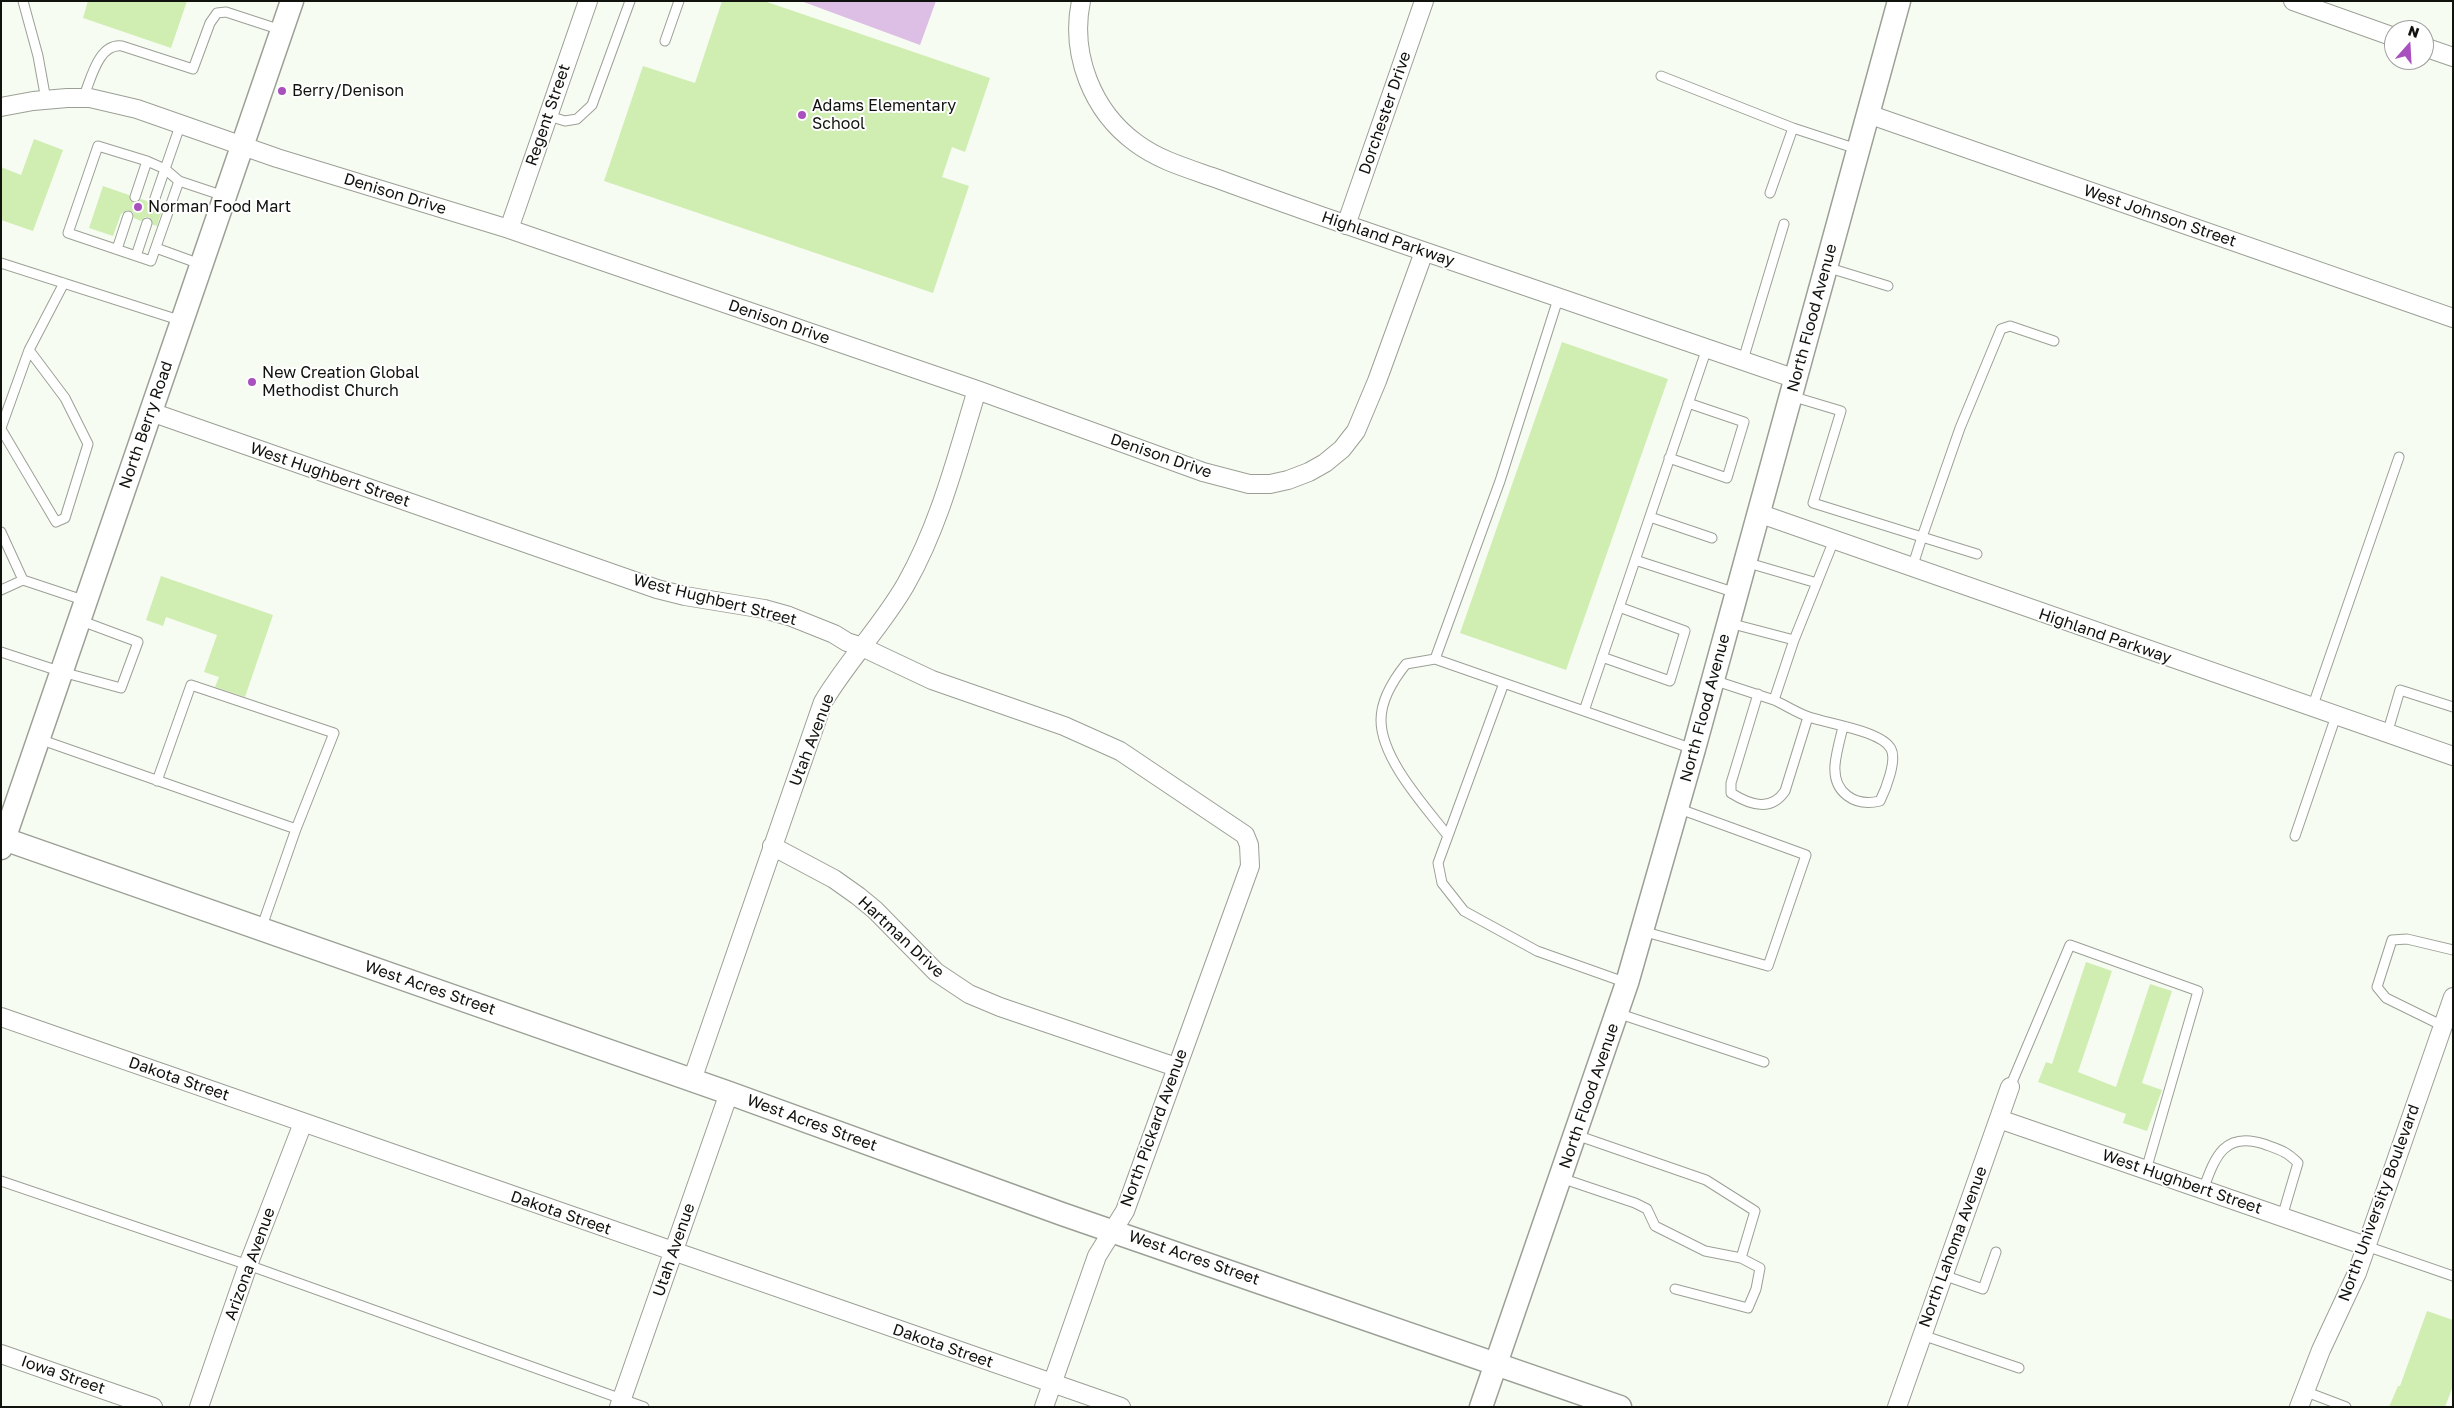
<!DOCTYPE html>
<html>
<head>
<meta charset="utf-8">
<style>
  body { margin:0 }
  #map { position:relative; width:2454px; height:1408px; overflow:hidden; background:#f7fcf2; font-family:"Golos Text",sans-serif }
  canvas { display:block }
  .frame { position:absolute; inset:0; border:2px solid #10120e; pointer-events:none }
  .north { position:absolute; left:2384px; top:20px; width:50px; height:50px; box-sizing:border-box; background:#fff; border:1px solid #9fa09f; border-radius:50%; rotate:19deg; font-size:14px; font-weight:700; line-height:20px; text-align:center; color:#10120e }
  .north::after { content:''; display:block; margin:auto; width:18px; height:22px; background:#a850bd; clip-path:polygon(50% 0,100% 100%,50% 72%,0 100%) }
</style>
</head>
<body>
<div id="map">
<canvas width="2454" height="1408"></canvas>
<div class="frame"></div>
<div class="north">N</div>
</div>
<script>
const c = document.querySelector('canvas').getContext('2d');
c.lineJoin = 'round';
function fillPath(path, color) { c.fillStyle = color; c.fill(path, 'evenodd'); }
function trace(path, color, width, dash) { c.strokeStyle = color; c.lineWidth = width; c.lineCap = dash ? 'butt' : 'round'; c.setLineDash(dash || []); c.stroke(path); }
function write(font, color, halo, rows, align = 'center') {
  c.font = font + ' "Golos Text",sans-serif'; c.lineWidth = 4; c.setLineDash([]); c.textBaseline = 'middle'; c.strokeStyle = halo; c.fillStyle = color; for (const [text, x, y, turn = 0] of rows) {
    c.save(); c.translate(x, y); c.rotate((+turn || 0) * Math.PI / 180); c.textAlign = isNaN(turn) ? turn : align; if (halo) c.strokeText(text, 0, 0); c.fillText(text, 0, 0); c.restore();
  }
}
fillPath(new Path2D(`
  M801,1H936L920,45Z`), '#ddbee4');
fillPath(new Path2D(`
  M88,1H187L171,48L83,18Z
  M722,1H764L990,78L965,152L952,147L942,177L969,186L933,293L604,181L643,66L695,83Z
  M34,139L63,150L33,231L1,220V167L21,175Z
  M103,186L129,195L133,203H137L141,199L147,201V206L151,210L157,209L159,205L163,207L157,226L153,225L149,217H145L141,221L134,218L133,212L127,210L121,214L113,236L89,228Z
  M1562,342L1668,379L1566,670L1460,633Z
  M161,576L273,615L245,697L215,687L219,677L204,672L217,635L166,617L163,626L146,620Z
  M2086,962L2112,971L2078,1072L2116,1087L2150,984L2172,991L2142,1083L2162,1090L2147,1131L2123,1123L2126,1114L2038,1082L2046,1062L2052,1064Z
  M2427,1311L2453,1320V1386L2445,1407H2389L2398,1386H2400Z`), '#d0edb2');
const service = new Path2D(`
  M23,1L38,56L46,100
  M665,41L679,1
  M1661,76L1793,128L1857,149
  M83,98C91,80 98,43 122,46L193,69L210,23L217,13L226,12L281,30
  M549,116L565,121L577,119L592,105L630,1
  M179,181L224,196
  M1770,193L1793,128
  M135,197L147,161
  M153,204L165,169L179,181L151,261L68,233L98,146L147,161L165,169L181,123
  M156,248L200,264
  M117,249L128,216
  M136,256L147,223
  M1,263L182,321
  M1826,267L1888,286
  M1558,299L1500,481L1435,659L1693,749
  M1743,360L1784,224
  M1791,396L1841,411L1813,503L1922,537L1912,568
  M1,428L29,350L64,283
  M1,429L56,522L65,518L88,444L65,398L29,350
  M1669,458L1727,478L1744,422L1688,403
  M1650,517L1712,538
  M1,532L23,580
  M1977,554L1922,537L1960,428L2001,329L2010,326L2054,341
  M1635,560L1736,593
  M1745,562L1817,583
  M1,590L23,580L86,601
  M1729,623L1794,640
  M1,652L62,672L121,688L138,642L79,620
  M1602,657L1670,681L1685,631L1619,607
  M1435,659L1406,664C1394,679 1381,700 1381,720C1381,759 1425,806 1448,836
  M1713,680L1774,700L1794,640L1834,540
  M1504,683L1438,863L1442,883L1464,911L1537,951L1627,983
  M1758,694L1731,783V793C1750,805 1771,812 1785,791L1808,717
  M1774,700C1785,705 1797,713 1809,717C1829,724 1882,731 1891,749C1897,760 1886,789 1880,801C1855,807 1833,793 1835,765C1836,753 1840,739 1843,727
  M2312,708L2399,457
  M1584,711L1707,348
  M2387,734L2400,690L2453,707
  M39,739L296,829L261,929
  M157,781L191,685L334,733L296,829
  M2295,836L2336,716
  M1642,931L1768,966L1806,855L1677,808
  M1617,1013L1764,1062
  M2443,1026L2386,998L2377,987L2392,940L2407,939L2453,950
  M2010,1087L2070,945L2198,991L2146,1170
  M1576,1135L1706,1180L1755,1211L1741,1258
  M1561,1178L1635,1203L1647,1209L1655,1226L1705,1251L1741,1258L1760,1268L1756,1289L1748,1308L1675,1289
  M1,1181L248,1265L644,1407
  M2203,1190C2215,1157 2224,1131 2264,1144C2280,1150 2286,1151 2298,1163L2282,1217
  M2366,1246L2453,1276
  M1943,1275L1983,1289L1996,1252
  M1922,1335L2019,1368
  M2304,1391L2346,1407`);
const minor = new Path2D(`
  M1081,1C1070,54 1092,111 1136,143C1160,161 1190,169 1218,179C1253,192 1287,204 1321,216C1478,271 1637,324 1796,379
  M2293,1L2394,37
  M2424,47L2453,57
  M1,107L33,101L67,98H90L137,109L277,158L509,229L977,390L1203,472L1249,484H1270L1288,480L1309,472L1325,463L1342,449L1356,431L1377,381L1424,252
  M1868,114L2453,318
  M1346,225L1424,1
  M509,229L588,1
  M151,412L657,589L685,596L764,609L789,616L834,634L847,642L862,647L932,680L1064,726L1120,751L1245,835L1249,845L1250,866L1125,1211L1097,1256L1044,1407
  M1758,513L2453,756
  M772,846L834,879L858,896L875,910L936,972L969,994L1000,1007L1176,1067
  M1,1017L1121,1407
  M692,1080L823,702C848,660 882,626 906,584C940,524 957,455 977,390
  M1999,1119L2366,1246
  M1,1354L153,1407
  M199,1407L248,1265L303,1123
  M619,1407L729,1093
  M1897,1407L2010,1087
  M2299,1407L2321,1350L2357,1273L2453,997`);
const tertiary = new Path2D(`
  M4,839L729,1093L1062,1214L1620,1407
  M1,848L292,1
  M1481,1407L1627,983L1694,749L1899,1`);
trace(service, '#9ba096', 11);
trace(minor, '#9ba096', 20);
trace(tertiary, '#9ba096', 25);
trace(service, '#fff', 9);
trace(minor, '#fff', 18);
trace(tertiary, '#fff', 22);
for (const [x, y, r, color] of [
  [282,91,5,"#a850bd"],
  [802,115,5,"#a850bd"],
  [138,207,5,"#a850bd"],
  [252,382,5,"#a850bd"]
]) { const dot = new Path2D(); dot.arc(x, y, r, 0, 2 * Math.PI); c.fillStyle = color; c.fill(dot); trace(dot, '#fff', 2); }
write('16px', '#10120e', '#fff', [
  ["Berry/Denison",292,91],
  ["Adams Elementary",812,106],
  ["School",812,124],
  ["Norman Food Mart",148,207],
  ["New Creation Global",262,373],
  ["Methodist Church",262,391]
], 'left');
write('16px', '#10120e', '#fff', [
  ["Dorchester Drive",1385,113,-71],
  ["Regent Street",548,115,-71],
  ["Denison Drive",395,194,17],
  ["West Johnson Street",2160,216,19],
  ["Highland Parkway",1388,239,19],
  ["North Flood Avenue",1812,318,-75],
  ["Denison Drive",779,322,19],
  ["North Berry Road",146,425,-71],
  ["Denison Drive",1161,456,19],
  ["West Hughbert Street",330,475,19],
  ["West Hughbert Street",715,600,14],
  ["Highland Parkway",2105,636,19],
  ["North Flood Avenue",1705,708,-75],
  ["Utah Avenue",812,740,-69],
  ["Hartman Drive",901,937,43],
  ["West Acres Street",430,988,19],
  ["Dakota Street",179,1079,19],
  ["North Flood Avenue",1589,1096,-71],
  ["West Acres Street",812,1123,20],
  ["North Pickard Avenue",1154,1128,-70],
  ["West Hughbert Street",2182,1182,19],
  ["North University Boulevard",2379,1203,-70],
  ["Dakota Street",561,1213,19],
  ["North Lahoma Avenue",1953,1247,-70],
  ["Utah Avenue",674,1250,-71],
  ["West Acres Street",1194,1258,19],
  ["Arizona Avenue",250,1264,-70],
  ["Dakota Street",943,1346,19],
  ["Iowa Street",63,1375,19]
]);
</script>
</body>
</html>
